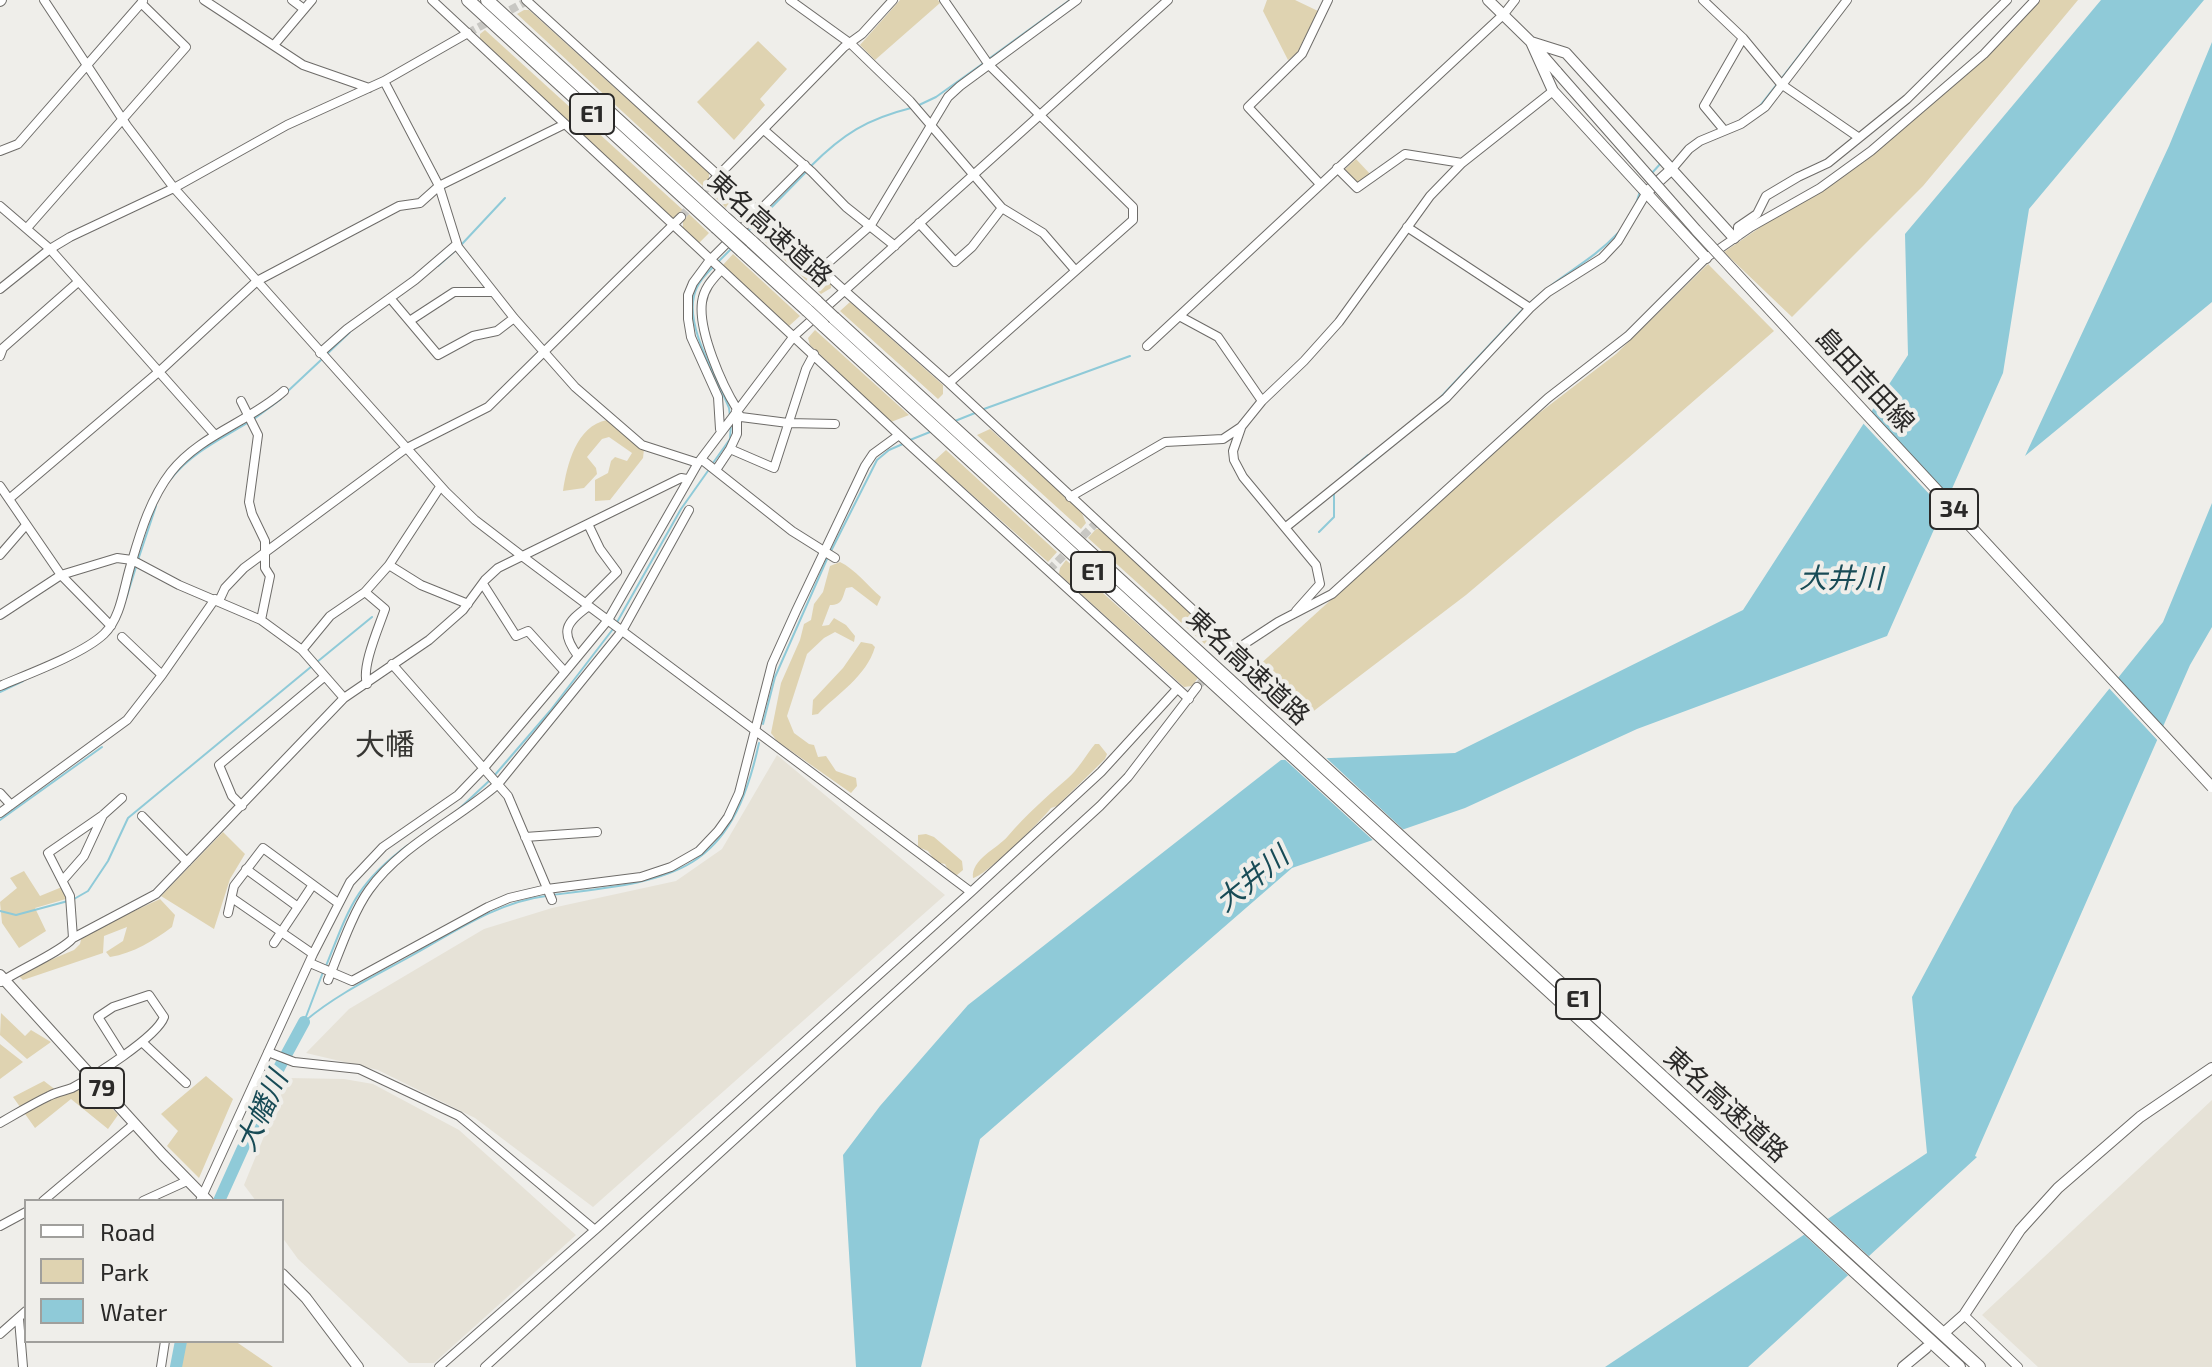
<!DOCTYPE html>
<html>
<head>
<meta charset="utf-8">
<style>
  body { margin:0 }
  #map { position:relative; width:2212px; height:1367px; overflow:hidden; background:#efeeea; font-family:"Exo 2",sans-serif }
  canvas { display:block }
  .legend { position:absolute; left:24px; top:1199px; width:260px; height:144px; box-sizing:border-box; background:#efeeea; border:2px solid #a09f9c; margin:0; padding:10px 14px; list-style:none; font-size:24px; color:#2a2928 }
  .legend li { display:flex; align-items:center; gap:16px; height:40px }
  .legend b { width:40px; border:2px solid #a09f9c }
</style>
</head>
<body>
<div id="map">
<canvas width="2212" height="1367"></canvas>
<ul class="legend">
<li><b style="height:10px;background:#fff"></b>Road</li>
<li><b style="height:22px;background:#dfd3b1"></b>Park</li>
<li><b style="height:22px;background:#8fcad8"></b>Water</li>
</ul>
</div>
<script>
const c = document.querySelector('canvas').getContext('2d');
c.lineJoin = 'round';
function fillPath(path, color) { c.fillStyle = color; c.fill(path, 'evenodd'); }
function trace(path, color, width, dash) { c.strokeStyle = color; c.lineWidth = width; c.lineCap = dash ? 'butt' : 'round'; c.setLineDash(dash || []); c.stroke(path); }
function write(font, color, halo, rows, align = 'center') {
  c.font = font + ' "Exo 2","Noto Sans JP",sans-serif'; c.lineWidth = 8; c.setLineDash([]); c.textBaseline = 'middle'; c.strokeStyle = halo; c.fillStyle = color; for (const [text, x, y, turn = 0] of rows) {
    c.save(); c.translate(x, y); c.rotate((+turn || 0) * Math.PI / 180); c.textAlign = isNaN(turn) ? turn : align; if (halo) c.strokeText(text, 0, 0); c.fillText(text, 0, 0); c.restore();
  }
}
fillPath(new Path2D(`
  M777,755L945,895L593,1207L475,1118L378,1070L306,1053L349,1009L484,929L552,908L676,881L722,849Z
  M288,1078L344,1079L373,1084L459,1130L576,1235L434,1363H409L298,1259L282,1237V1201H256L244,1185Z
  M2212,1100V1367H2038L1982,1315Z`), '#e6e2d7');
fillPath(new Path2D(`
  M900,0H938L940,3L875,60L860,45Z
  M1267,0H1295L1318,11L1297,53L1288,60L1263,11Z
  M2039,0H2078L1923,186L1792,317L1724,252L1887,141L2013,31Z
  M524,10H529L709,173V179L703,186L517,14Z
  M485,30L683,210L676,218H670L480,41V34Z
  M758,41L787,69L760,99L765,105L734,140L697,102Z
  M1356,159L1371,175L1361,183H1353L1343,171Z
  M722,185L737,199L728,210L710,192L716,186Z
  M689,214L709,233L699,243L683,228V221Z
  M762,222L831,284V288L821,294L753,231Z
  M733,254L800,316L789,326L722,266Z
  M1708,264L1774,331L1627,459L1466,595L1294,726L1246,677L1521,427L1616,354Z
  M850,302L943,385V394L938,399L840,311Z
  M815,330L909,415L891,422L810,345L808,338Z
  M607,420L644,449L643,458L610,500L595,501V480L608,473L611,461L615,457L627,461L632,453L609,437L602,439L587,457L596,468L597,474L584,488L563,491C567,465 576,426 607,420Z
  M990,429L1081,511L1086,523L1081,529L977,435Z
  M946,450L1057,552L1048,562L934,461Z
  M1096,529H1100L1224,644L1226,648L1218,656L1088,538Z
  M1066,560L1198,678L1192,686L1184,687L1059,574L1060,568Z
  M840,562C855,569 868,586 881,597L877,606L852,587L846,588C842,598 843,605 830,605L822,626L829,625L834,618L846,625L855,636L854,642L835,632L824,638L807,654L787,716L794,733L809,744L814,745L818,757L826,756L836,771L856,778L857,786L851,793L777,741L771,733L781,683L800,640L804,624L811,620L814,604L823,592L830,566Z
  M861,642L872,644L875,647C866,677 838,693 818,714L812,715L813,700L843,668Z
  M1095,744H1099L1107,754L1105,759L1057,806L1051,808C1041,821 986,876 973,878C971,859 997,849 1008,836C1026,815 1046,797 1067,779C1078,770 1086,755 1095,744Z
  M223,832L245,854L230,879L214,929L161,896Z
  M926,834L934,837L962,861L963,870L957,875L950,873L945,864L936,862L928,851L918,847V835Z
  M24,871L40,896L62,887L66,899L35,908L46,931L19,948L2,923L0,902L17,888L10,878Z
  M160,899L175,915L172,927C153,941 134,953 110,957L106,952L123,941L127,927L104,936L103,953L23,980L17,974L74,950L80,944L82,935Z
  M1,1013L25,1036L31,1030L51,1042L27,1059L0,1035Z
  M0,1044L23,1062L0,1079Z
  M206,1076L233,1099L199,1178L167,1146L178,1131L161,1114Z
  M44,1081L61,1094L89,1083L118,1115L108,1129L71,1099L35,1128L13,1097Z
  M181,1341H235L273,1367H176Z`), '#dfd3b1');
fillPath(new Path2D(`
  M2101,0H2204L2029,209L2003,373L1887,636L1637,729L1465,808L1292,868L980,1139L921,1367H856L843,1155L880,1106L968,1005L1281,760L1455,753L1743,610L1908,355L1905,234Z
  M2212,42V302L2025,456L2169,146Z
  M2212,503V627L2190,665L1975,1156L1977,1157L1748,1367H1605L1927,1153L1912,997L2014,807L2163,622Z`), '#8fcad8');
fillPath(new Path2D(`
  M1868,410L1951,500L1946,512L1861,421Z
  M2115,676L2166,731L2160,743L2107,686Z
  M1322,754L1407,833L1376,843L1281,756Z
  M1825,1216L1872,1259L1851,1278L1801,1232Z`), '#efeeea');
trace(new Path2D(`
  M990,58L1070,0
  M1781,79L1821,27
  M917,106L936,97L985,62
  M1759,107L1777,84
  M811,166C843,134 867,119 911,108
  M1652,173L1661,163
  M1636,204L1640,191
  M764,215L807,171
  M747,232L760,220
  M462,244L505,198
  M719,261L732,248
  M715,265C706,274 697,283 694,296C686,329 717,377 729,408L730,416
  M438,266L457,249
  M1530,303C1559,275 1590,263 1618,233
  M326,355L350,332
  M288,391L321,360
  M1439,399L1525,307
  M984,409L1130,356
  M254,419L281,399
  M955,421L975,413
  M910,440L930,432
  M713,463L730,439L731,423
  M1355,466L1368,455
  M171,479C191,453 221,439 249,422
  M1319,532L1334,517V491
  M830,553L877,460L889,450L905,443
  M138,560L156,506
  M126,599L136,567
  M616,624L681,509L710,468
  M109,634L120,616
  M317,662L372,617
  M0,692L23,681
  M763,724L775,677L827,559
  M494,776L550,711L613,629
  M459,809L489,781
  M0,820L102,747
  M552,895C672,880 730,877 759,743
  M74,899L88,891L108,861L128,818L312,666
  M0,911L16,915L68,901
  M326,966C349,909 355,884 408,845
  M305,1021C337,994 375,976 411,956C453,933 497,902 546,896
  M304,1022L323,972`), '#8fcad8', 2);
trace(new Path2D(`
  M219,1201L279,1068L304,1022
  M176,1367L181,1341`), '#8fcad8', 12);
trace(new Path2D(`
  M468,33L527,1
  M681,217L711,183
  M1049,570L1097,522
  M1197,687L1226,656`), '#c8c7c3', 8, [8, 4]);
const minor = new Path2D(`
  M44,0L127,126L174,188L446,492L475,520L522,556L971,892
  M204,0L303,65L369,88
  M292,0L304,9
  M432,0L913,448L1189,699
  M526,0L845,291L949,383L1234,648
  M790,0L851,44L910,101L1002,208L1043,233L1075,270
  M944,0L989,65L1133,207V220L949,383
  M1703,0L1743,38L1704,106L1724,130
  M1743,38L1781,84L1858,137
  M274,45L312,0
  M384,81L439,186L458,247L514,318L575,387L642,445L698,463
  M764,130L812,172L846,207L895,246
  M0,151L18,144L143,1
  M1337,168L1357,188L1405,154L1462,163
  M1672,169L1689,149L1700,141L1741,124L1765,107L1847,0
  M711,183L844,47L862,34L893,0
  M1320,184L1248,107L1302,54L1328,0
  M0,206L50,249L215,435
  M919,223L955,262L972,247L1002,208
  M1407,227L1530,308
  M27,228L186,47L141,3
  M1738,236V227L1757,214L1766,196L1798,177L1828,163L1907,99L2007,0
  M821,269L871,225L948,97L960,86L1077,0
  M721,270C712,280 704,288 702,302C698,331 722,385 737,409
  M0,289L50,249L70,237L174,188L287,125L384,81L468,33
  M390,298L438,355L473,336L497,331L514,318
  M1181,317L1218,337L1262,401
  M411,320L454,292H493
  M1147,346L1504,14L1515,0
  M320,353L347,329L415,280L457,244
  M0,356L3,348L78,282
  M241,401L258,435L249,502L252,514L265,541V568L270,576L261,620
  M736,411L741,417L788,423L835,424
  M1241,428L1233,451L1234,460L1243,477L1316,565L1320,584L1296,611
  M720,429L718,397L691,337L688,319V295L693,283L710,260L805,165
  M730,449L737,434V413
  M701,459L792,531L835,558
  M716,470L730,449L774,468L806,369L814,354
  M0,486L61,575L111,626
  M1070,497L1165,442L1223,439L1241,427L1262,401L1304,361L1339,322L1430,196L1462,163L1553,91
  M9,499L162,369L257,281L399,206L420,203L439,186L565,124
  M1286,527L1446,398L1530,308L1548,292L1602,258L1618,241L1647,192
  M0,555L26,525
  M389,565L421,585L468,604
  M483,584L516,636L528,631L565,672
  M365,592L385,609C379,627 361,667 367,684
  M219,601L225,588L244,568L405,449L488,407L681,217
  M586,603L617,572L600,549L588,524
  M0,615L61,575L117,558L132,560L179,585L261,620L302,650L344,698
  M122,637L162,675
  M302,650L330,616L365,592L389,565L440,487
  M578,656C560,632 565,623 589,606
  M1226,656L1278,622L1332,594L1548,398L1628,336L1706,258L1751,227L1820,188L1871,151L1984,54L2035,0
  M392,664L508,796L552,900
  M0,686C28,674 83,654 104,634C122,617 124,584 132,561C141,530 151,498 171,472C200,435 249,422 284,391
  M0,793L11,805
  M242,806L232,796L219,765L324,677
  M0,813L127,720L162,675L215,599
  M142,816L187,862
  M525,837L597,832
  M246,869L298,907
  M63,880L84,856L103,815
  M232,898L313,954
  M228,913L234,886L263,848L338,903
  M73,938L156,894L344,698L429,640L463,610L485,580L498,568L681,478L687,479
  M274,943L312,886
  M310,963L352,981L488,907L509,898L547,889L641,877L671,867L699,851L718,831L728,817L739,793L772,664L796,611L865,466L873,454L899,435
  M328,980C339,953 353,912 369,890C401,845 457,820 498,784L622,631L689,510
  M1,982C20,969 61,952 73,938L70,896L48,853L103,815L122,798
  M142,1042L186,1083
  M268,1052L294,1062L359,1069L459,1116L595,1230L971,892L1101,772L1177,689
  M0,1123C16,1114 32,1104 49,1096C56,1092 64,1091 72,1088C93,1077 157,1037 164,1017L149,995L113,1007L98,1017L122,1055
  M43,1201L134,1124
  M143,1201L187,1181
  M200,1201L313,954L350,882L383,847L458,795L483,769L565,672L608,620L698,463L794,336L1168,0
  M0,1226L26,1212
  M1964,1315L2018,1367
  M19,1319L23,1367
  M0,1334L26,1311
  M161,1367L165,1341
  M439,1367L595,1230
  M485,1367L1100,806L1128,777L1197,687`);
const major = new Path2D(`
  M1488,0L1531,42L1557,72
  M0,1L1,0
  M1531,42L1566,53L1734,238
  M1531,42L1553,91L1706,258
  M1650,189L1672,169
  M0,975L163,1155L208,1201
  M282,1274L306,1298L358,1367
  M1946,1331L1964,1315L2020,1230L2058,1188L2140,1117L2212,1068
  M1903,1367L1926,1348`);
const highway = new Path2D(`
  M468,0L716,227
  M487,0L724,217
  M751,241L817,302
  M742,251L807,310
  M834,318L1979,1367
  M823,325L1959,1367`);
trace(minor, '#6e6c69', 10);
trace(major, '#6e6c69', 12);
trace(highway, '#6e6c69', 14);
trace(minor, '#fff', 8);
trace(major, '#fff', 10);
trace(highway, '#fff', 12);
const majorBridge = new Path2D(`
  M1557,72L1696,230L2212,787`);
const highwayBridge = new Path2D(`
  M724,217L751,241
  M716,227L742,251
  M817,302L834,318
  M807,310L823,325`);
trace(majorBridge, '#6e6c69', 12, []);
trace(highwayBridge, '#6e6c69', 14, []);
trace(majorBridge, '#fff', 10);
trace(highwayBridge, '#fff', 12);
for (const [x, y, w] of [
  [592,114,44],
  [1954,509,48],
  [1093,572,44],
  [1578,999,44],
  [102,1088,44]
]) { const box = new Path2D(); box.roundRect(x - w / 2, y - 20, w, 40, 6); c.fillStyle = '#efeeea'; c.fill(box); trace(box, '#2a2928', 2); }
write('bold 24px', '#2a2928', null, [
  ["E1",592,114],
  ["34",1954,509],
  ["E1",1093,572],
  ["E1",1578,999],
  ["79",102,1088]
]);
write('26px', '#2a2928', '#efeeea', [
  ["東名高速道路",770,229,42],
  ["島田吉田線",1865,380,47],
  ["東名高速道路",1248,667,43],
  ["東名高速道路",1726,1105,42]
]);
write('italic 28px', '#184b56', '#efeeea', [
  ["大井川",1841,579],
  ["大井川",1252,879,-39],
  ["大幡川",262,1111,-65]
]);
write('30px', '#373633', '#efeeea', [
  ["大幡",385,745]
]);
</script>
</body>
</html>
